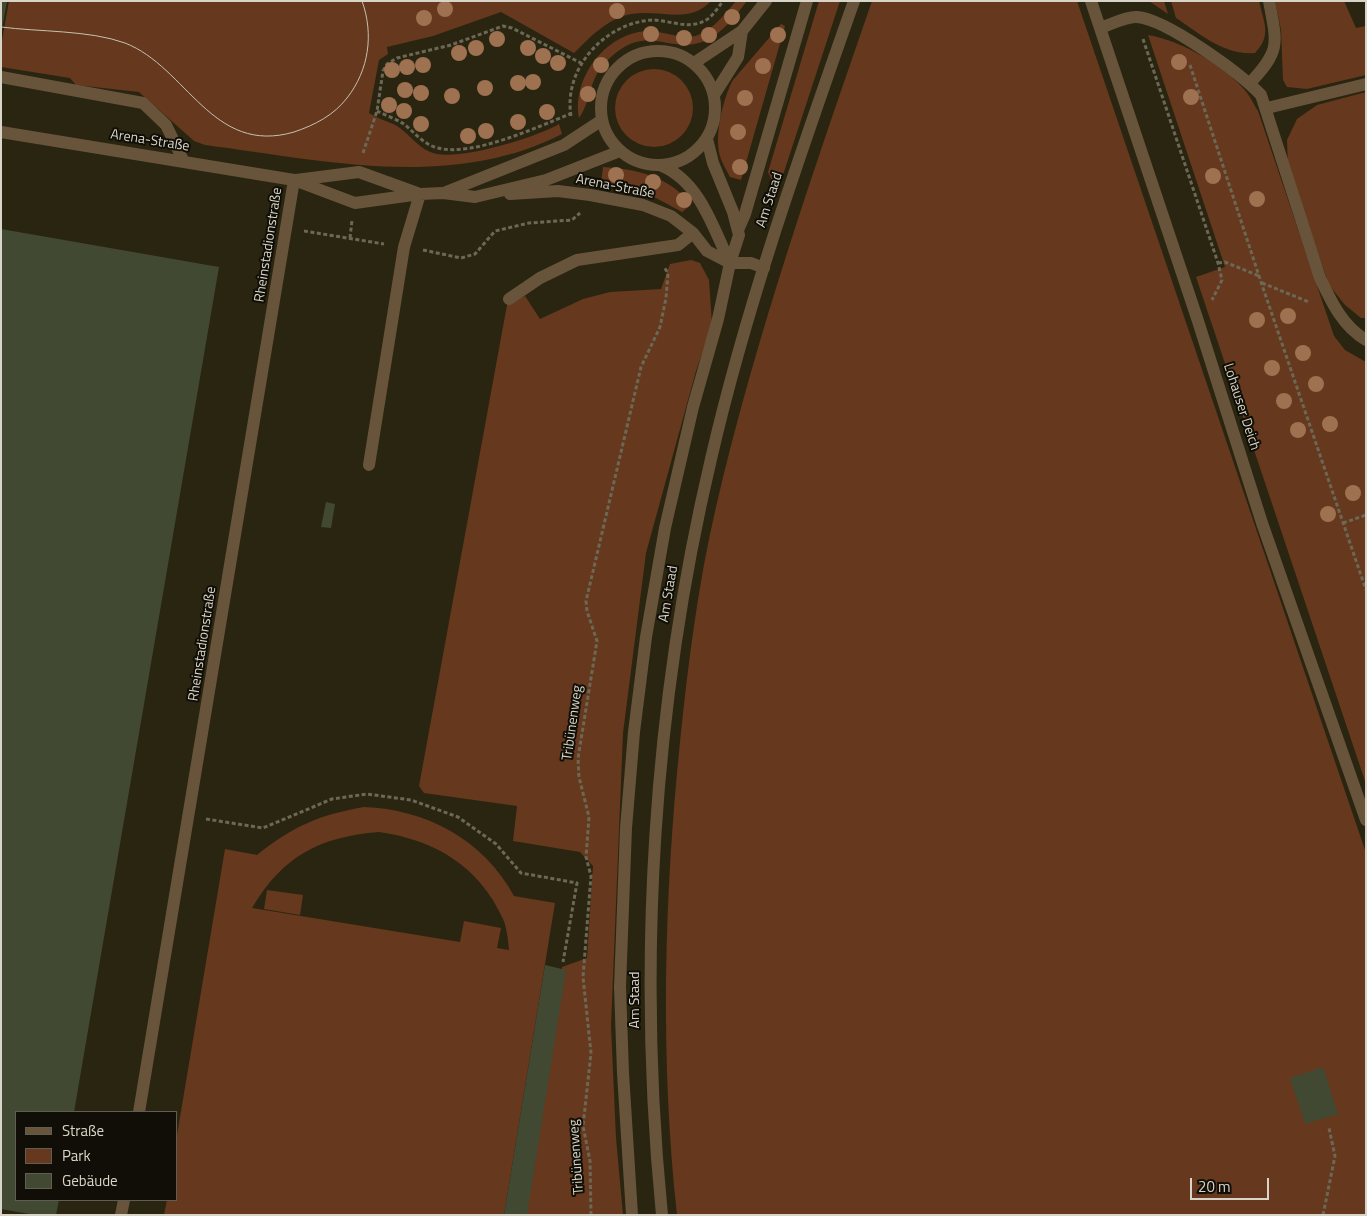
<!DOCTYPE html>
<html>
<head>
<meta charset="utf-8">
<style>
  body { margin:0 }
  #map { position:relative; width:1367px; height:1216px; overflow:hidden; background:#2a2510; font-family:"Titillium Web",sans-serif }
  canvas { display:block }
  .frame { position:absolute; inset:0; border:2px solid #d8d5c8; pointer-events:none }
  .legend { position:absolute; left:15px; top:1111px; width:162px; height:90px; box-sizing:border-box; background:#100e06; border:1px solid #605e54; margin:0; padding:6px 9px; list-style:none; font-size:15px; color:#d8d5c8 }
  .legend li { display:flex; align-items:center; gap:10px; height:25px }
  .legend b { width:25px; border:1px solid #605e54 }
  .scale { position:absolute; left:1190px; top:1178px; width:79px; height:22px; box-sizing:border-box; border:2px solid #d8d5c8; border-top:0; padding-left:6px; font-size:15px; line-height:18px; white-space:nowrap; color:#d8d5c8; -webkit-text-stroke:4px #100e06; paint-order:stroke }
</style>
</head>
<body>
<div id="map">
<canvas width="1367" height="1216"></canvas>
<div class="frame"></div>
<ul class="legend">
<li><b style="height:6px;background:#68543b"></b>Straße</li>
<li><b style="height:14px;background:#66381d"></b>Park</li>
<li><b style="height:14px;background:#424933"></b>Gebäude</li>
</ul>
<div class="scale">20 m</div>
</div>
<script>
const c = document.querySelector('canvas').getContext('2d');
c.lineJoin = 'round';
function fillPath(path, color) { c.fillStyle = color; c.fill(path, 'evenodd'); }
function trace(path, color, width, dash) { c.strokeStyle = color; c.lineWidth = width; c.lineCap = dash ? 'butt' : 'round'; c.setLineDash(dash || []); c.stroke(path); }
function write(font, color, halo, rows, align = 'center') {
  c.font = font + ' "Titillium Web",sans-serif'; c.lineWidth = 4; c.setLineDash([]); c.textBaseline = 'middle'; c.strokeStyle = halo; c.fillStyle = color; for (const [text, x, y, turn = 0] of rows) {
    c.save(); c.translate(x, y); c.rotate((+turn || 0) * Math.PI / 180); c.textAlign = isNaN(turn) ? turn : align; if (halo) c.strokeText(text, 0, 0); c.fillText(text, 0, 0); c.restore();
  }
}
fillPath(new Path2D(`
  M9,1H711C689,25 661,9 631,14C608,18 589,38 574,53L501,12L433,36L387,47L388,54L379,60L369,113C378,119 388,121 397,126C411,135 420,151 437,154C464,159 535,138 559,124L562,134C451,191 322,160 205,145L194,141L139,92L76,85L70,78L1,67V46Z
  M736,1H747C735,16 723,33 705,41C667,56 647,19 605,63C589,79 591,101 579,118C572,78 605,34 646,31C663,30 680,40 695,36C712,31 725,14 736,1Z
  M819,1H840L782,178L773,183L768,172Z
  M872,1H1077L1366,853V1215H677C660,1058 664,898 680,742C688,664 698,584 716,507C756,335 814,169 872,1Z
  M1149,1H1164L1168,14Z
  M1171,1H1259C1264,23 1272,35 1255,53C1225,56 1200,34 1176,18Z
  M1275,1H1344L1356,28L1366,26V75L1307,89L1287,87L1283,80L1281,30Z
  M781,24L785,26L741,180L730,177C727,171 722,163 720,156C714,136 723,98 733,80Z
  M1148,35C1182,41 1219,63 1243,88C1249,94 1253,103 1258,111L1334,336L1345,350L1366,362V784L1196,277L1225,267Z
  M615 108a39 39 0 1 1 78 0a39 39 0 1 1-78 0Z
  M1366,92V318H1361L1345,305L1329,285L1288,167L1287,140L1297,119L1317,105Z
  M603,167C637,169 671,177 691,205L682,212L656,198L601,184Z
  M691,260L700,263L709,280L712,324L696,371L646,553L623,733L611,1026L616,1138L623,1215H525L562,967L587,958L593,866L580,852L513,841L517,806L424,793L419,786L507,305L525,296L540,319L583,299L610,292L661,289L670,264Z
  M364,807C426,809 484,840 514,896L555,903L504,1215H164L167,1200H176V1141L225,849L257,855C293,826 319,815 364,807ZM379,832C435,840 479,866 503,919C507,928 508,940 509,950L497,948L501,928L464,921L460,942L252,908C283,856 319,837 379,832Z
  M267,890L303,895L300,915L264,909Z`), '#66381d');
fillPath(new Path2D(`
  M1,1H7L2,29L1,28Z
  M1,229L219,267L74,1112H16V1200H59L56,1215H35L1,1209Z
  M326,502L335,504L331,528L321,527Z
  M545,965L566,970L527,1215H504Z
  M1323,1067L1338,1114L1305,1124L1290,1078Z`), '#424933');
trace(new Path2D(`
  M1143,39L1218,263L1222,280L1212,300
  M1190,65L1261,282L1366,590
  M377,111C385,115 396,119 404,124C415,133 424,145 438,148C473,157 537,127 570,114
  M571,116C563,68 605,23 652,20C668,20 686,29 702,22C711,19 717,9 723,1
  M363,153L377,111L383,71L387,64L397,58L451,45L503,26L512,28L581,63
  M304,231L384,244
  M350,238L352,220
  M423,250L461,258L475,254L495,231L529,223L572,220L580,213
  M1218,263L1225,262L1259,276
  M1262,283L1309,302
  M1343,523L1366,515
  M206,819L263,828L332,799L367,794L411,800L458,817L496,844L521,873L577,883L563,962
  M591,1215L590,1161L583,1126L591,1053L583,977L591,876L586,857L589,817L579,777L578,758L597,641L587,611L586,601L641,367L660,327L666,298L668,273L664,267
  M1323,1215L1335,1156L1329,1128`), '#6c6856', 3, [4, 2.5]);
trace(new Path2D(`
  M1091,1L1197,318L1262,523L1366,820
  M1100,28C1110,25 1126,16 1137,17C1166,19 1240,73 1261,95L1320,278C1331,301 1342,326 1366,340
  M601 108a57 57 0 1 1 114 0a57 57 0 1 1-114 0Z
  M694,63L742,31L766,1
  M1,77L143,103L166,125L184,162
  M1250,83C1281,50 1277,44 1269,1
  M714,95L738,57L742,31
  M1267,108L1366,84
  M1,132L294,180L355,203L420,194L443,193L475,197L546,180L620,151
  M662,166C700,182 713,228 730,263
  M296,180L359,172L417,193
  M446,192L564,145L602,120
  M510,194L558,191L590,195L643,205L671,216L693,233L707,251L730,263H751L764,268
  M738,230L745,214L807,1
  M509,299L540,278L577,260L678,245L693,233
  M369,465L404,247L420,194
  M139,1112L294,180
  M121,1215L124,1200
  M632,1215L623,1073L620,987L626,828L634,732L646,637L665,528L693,407L718,319L730,263L739,235L733,212L713,163L707,139
  M662,1215C637,964 653,705 711,459C747,303 801,152 854,1`), '#68543b', 12);
trace(new Path2D(`
  M1,27C39,32 89,30 125,43C187,67 212,156 294,132C315,125 334,115 347,98C369,70 374,34 362,1`), '#c5c2b4', 1);
c.fillStyle = '#9e7151';
for (const [x, y] of [
  [445,9],
  [617,11],
  [732,17],
  [424,18],
  [651,34],
  [709,35],
  [778,35],
  [684,38],
  [497,39],
  [476,48],
  [528,48],
  [459,53],
  [543,56],
  [1179,62],
  [558,63],
  [423,65],
  [601,65],
  [763,66],
  [407,67],
  [392,70],
  [533,82],
  [518,83],
  [485,88],
  [405,90],
  [421,93],
  [588,94],
  [452,96],
  [1191,97],
  [745,98],
  [389,105],
  [404,111],
  [547,112],
  [518,122],
  [421,124],
  [486,131],
  [738,132],
  [468,136],
  [740,167],
  [616,175],
  [1213,176],
  [653,182],
  [1257,199],
  [684,200],
  [1288,316],
  [1257,320],
  [1303,353],
  [1272,368],
  [1316,384],
  [1284,401],
  [1330,424],
  [1298,430],
  [1353,493],
  [1328,514]
]) { c.beginPath(); c.arc(x, y, 8, 0, 2 * Math.PI); c.fill(); }
write('14px', '#d8d5c8', '#100e06', [
  ["Arena-Straße",150,141,9],
  ["Arena-Straße",615,187,11],
  ["Am Staad",770,200,-72],
  ["Rheinstadionstraße",269,245,-81],
  ["Lohauser Deich",1241,407,72],
  ["Am Staad",669,594,-80],
  ["Rheinstadionstraße",203,644,-81],
  ["Tribünenweg",573,723,-82],
  ["Am Staad",636,1000,-90],
  ["Tribünenweg",577,1157,-94]
]);
</script>
</body>
</html>
